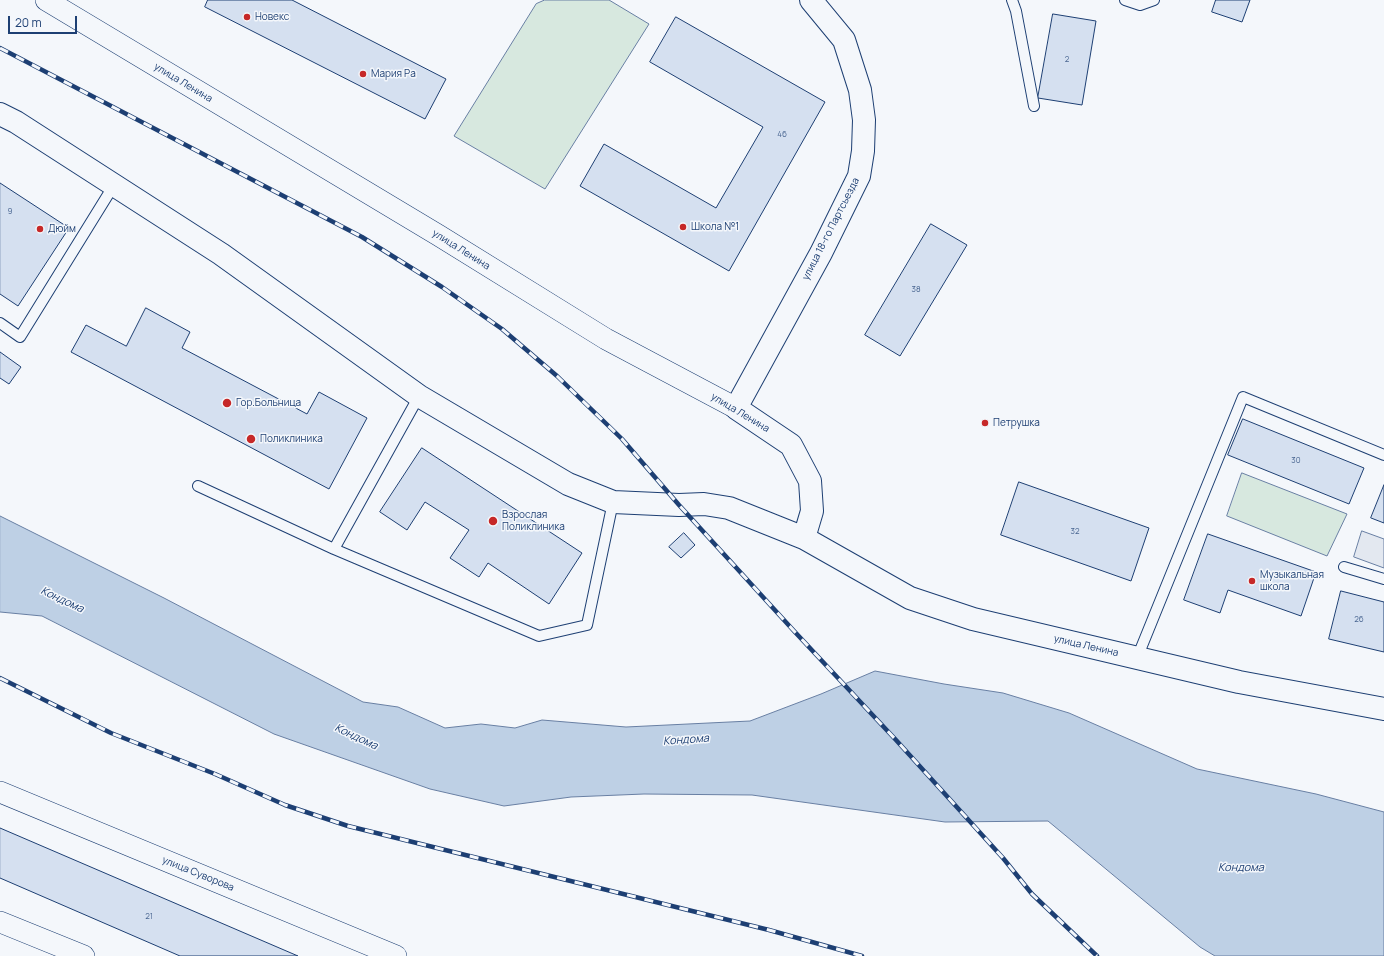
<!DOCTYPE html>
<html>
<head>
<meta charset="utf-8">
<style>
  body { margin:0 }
  #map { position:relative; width:1384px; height:956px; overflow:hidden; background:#f4f7fb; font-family:Manrope,sans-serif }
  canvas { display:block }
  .scale { position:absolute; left:8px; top:16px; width:69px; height:18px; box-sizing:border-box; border:2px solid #1d3f73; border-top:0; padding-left:5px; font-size:12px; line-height:14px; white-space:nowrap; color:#1d3f73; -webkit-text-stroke:3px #f4f7fb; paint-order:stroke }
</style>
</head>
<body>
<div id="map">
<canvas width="1384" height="956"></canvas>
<div class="scale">20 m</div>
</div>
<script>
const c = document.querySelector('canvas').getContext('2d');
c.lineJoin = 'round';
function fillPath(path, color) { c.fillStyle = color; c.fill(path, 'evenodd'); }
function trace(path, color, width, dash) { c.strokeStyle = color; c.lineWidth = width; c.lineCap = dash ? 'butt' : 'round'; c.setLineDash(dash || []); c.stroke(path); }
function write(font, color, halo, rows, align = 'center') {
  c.font = font + ' Manrope,sans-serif'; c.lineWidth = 3; c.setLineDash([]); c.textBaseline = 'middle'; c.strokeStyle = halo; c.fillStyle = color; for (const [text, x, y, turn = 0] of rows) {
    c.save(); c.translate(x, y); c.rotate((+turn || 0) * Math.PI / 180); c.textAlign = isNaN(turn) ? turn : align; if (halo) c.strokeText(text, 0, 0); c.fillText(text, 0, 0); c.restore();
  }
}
const green = new Path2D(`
  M545,0H609L649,24L545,189L454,136L536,4Z
  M1242,473L1347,514L1327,556L1227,516Z`);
fillPath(green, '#d7e8df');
trace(green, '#687fa3', 1);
const parking = new Path2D(`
  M1362,531L1384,539V568L1354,557Z`);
fillPath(parking, '#e3e8f0');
trace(parking, '#687fa3', 1);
const water = new Path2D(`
  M0,516L164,598L363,702L398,707L445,728L481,724L515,728L542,720L626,727L750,721L821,694L875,671L944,684L1003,693L1069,713L1197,769L1316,794L1384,812V956H1215L1200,947L1048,821L945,822L752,795L644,794L571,797L504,806L430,789L274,734L42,616L0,612Z`);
fillPath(water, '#bed0e5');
trace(water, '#687fa3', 1);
const building = new Path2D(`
  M208,0H292L446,79L425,119L205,7Z
  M1216,0H1250L1242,22L1212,12Z
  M1053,14L1096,21L1082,105L1038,98Z
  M676,17L825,102L729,271L580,186L604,144L716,208L763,127L650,62Z
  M0,183L69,228L18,306L0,294Z
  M931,224L967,245L900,356L865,335Z
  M146,308L190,332L182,348L307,414L319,392L367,418L329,489L71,352L86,325L126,346Z
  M0,352L21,367L9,384L0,378Z
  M1243,419L1364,468L1349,504L1228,455Z
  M422,448L582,553L549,604L488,563L479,577L450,558L469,530L425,502L407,530L380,512Z
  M1019,482L1149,528L1131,581L1001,535Z
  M1384,485V523L1371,518Z
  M684,533L695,545L681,558L669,547Z
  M1208,534L1316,572L1301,616L1228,590L1220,613L1184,600Z
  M1341,591L1384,602V652L1329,639Z
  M0,828L298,956H180L0,878Z`);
fillPath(building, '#d5e0f0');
trace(building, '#1d3f73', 1);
const lane = new Path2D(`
  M1012,0L1016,11L1034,106
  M1125,0L1140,5L1154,0
  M0,323L20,337L114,185
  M419,396L334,549L539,636L587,625L613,502
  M198,486L334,549
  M1344,567L1384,579
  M1137,658L1243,397L1384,455`);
const street = new Path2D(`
  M46,0L438,235L606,339L736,408
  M0,792L396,956
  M0,922L84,956`);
const secondary = new Path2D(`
  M0,114L16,122L221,254L419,396L568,484L613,502L679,505L704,504L729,508L804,538L910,598L973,619L1239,682L1384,709
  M804,538L812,511L810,481L791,445L736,408L821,253L859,176L863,151L864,120L860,90L844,40L811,0`);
trace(lane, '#1d3f73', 12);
trace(street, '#1d3f73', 22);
trace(secondary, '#1d3f73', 24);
trace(lane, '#f4f7fb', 10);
trace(street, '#f4f7fb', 21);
trace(secondary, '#f4f7fb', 22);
const rail = new Path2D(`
  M0,48L362,237L442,287L502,329L557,376L622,439L679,505L794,631L896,740L1003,858L1032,894L1097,956
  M0,678L111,733L215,774L285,805L348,826L769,930L862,956`);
trace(rail, '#1d3f73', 4.5);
trace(rail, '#f4f7fb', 3, [9]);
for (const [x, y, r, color] of [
  [247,17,4,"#c62828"],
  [363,74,4,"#c62828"],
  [683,227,4,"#c62828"],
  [40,229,4,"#c62828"],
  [227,403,5,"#c62828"],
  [985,423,4,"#c62828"],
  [251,439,5,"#c62828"],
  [493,521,5,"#c62828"],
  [1252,581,4,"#c62828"]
]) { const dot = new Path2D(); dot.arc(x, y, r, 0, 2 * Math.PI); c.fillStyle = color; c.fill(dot); trace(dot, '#f4f7fb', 1.5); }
write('8px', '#4b6792', null, [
  ["2",1067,60],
  ["46",782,135],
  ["9",10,212],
  ["38",916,290],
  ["30",1296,461],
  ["32",1075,532],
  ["26",1359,620],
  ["21",149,917]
]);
write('10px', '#1d3f73', '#f4f7fb', [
  ["Новекс",255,17],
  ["Мария Ра",371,74],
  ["Школа №1",691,227],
  ["Дюйм",48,229],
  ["Гор.Больница",236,403],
  ["Петрушка",993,423],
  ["Поликлиника",260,439],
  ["Взрослая",502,515],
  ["Поликлиника",502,527],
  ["Музыкальная",1260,575],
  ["школа",1260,587]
], 'left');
write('10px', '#1d3f73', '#f4f7fb', [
  ["улица Ленина",183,83,31],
  ["улица 18-го Партсьезда",831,229,-63],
  ["улица Ленина",461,250,32],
  ["улица Ленина",740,413,31],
  ["улица Ленина",1086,646,13],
  ["улица Суворова",198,874,22]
]);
write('italic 11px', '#1d3f73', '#f4f7fb', [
  ["Кондома",62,600,25],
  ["Кондома",356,737,25],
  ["Кондома",686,740,-4],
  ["Кондома",1241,868]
]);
</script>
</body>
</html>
